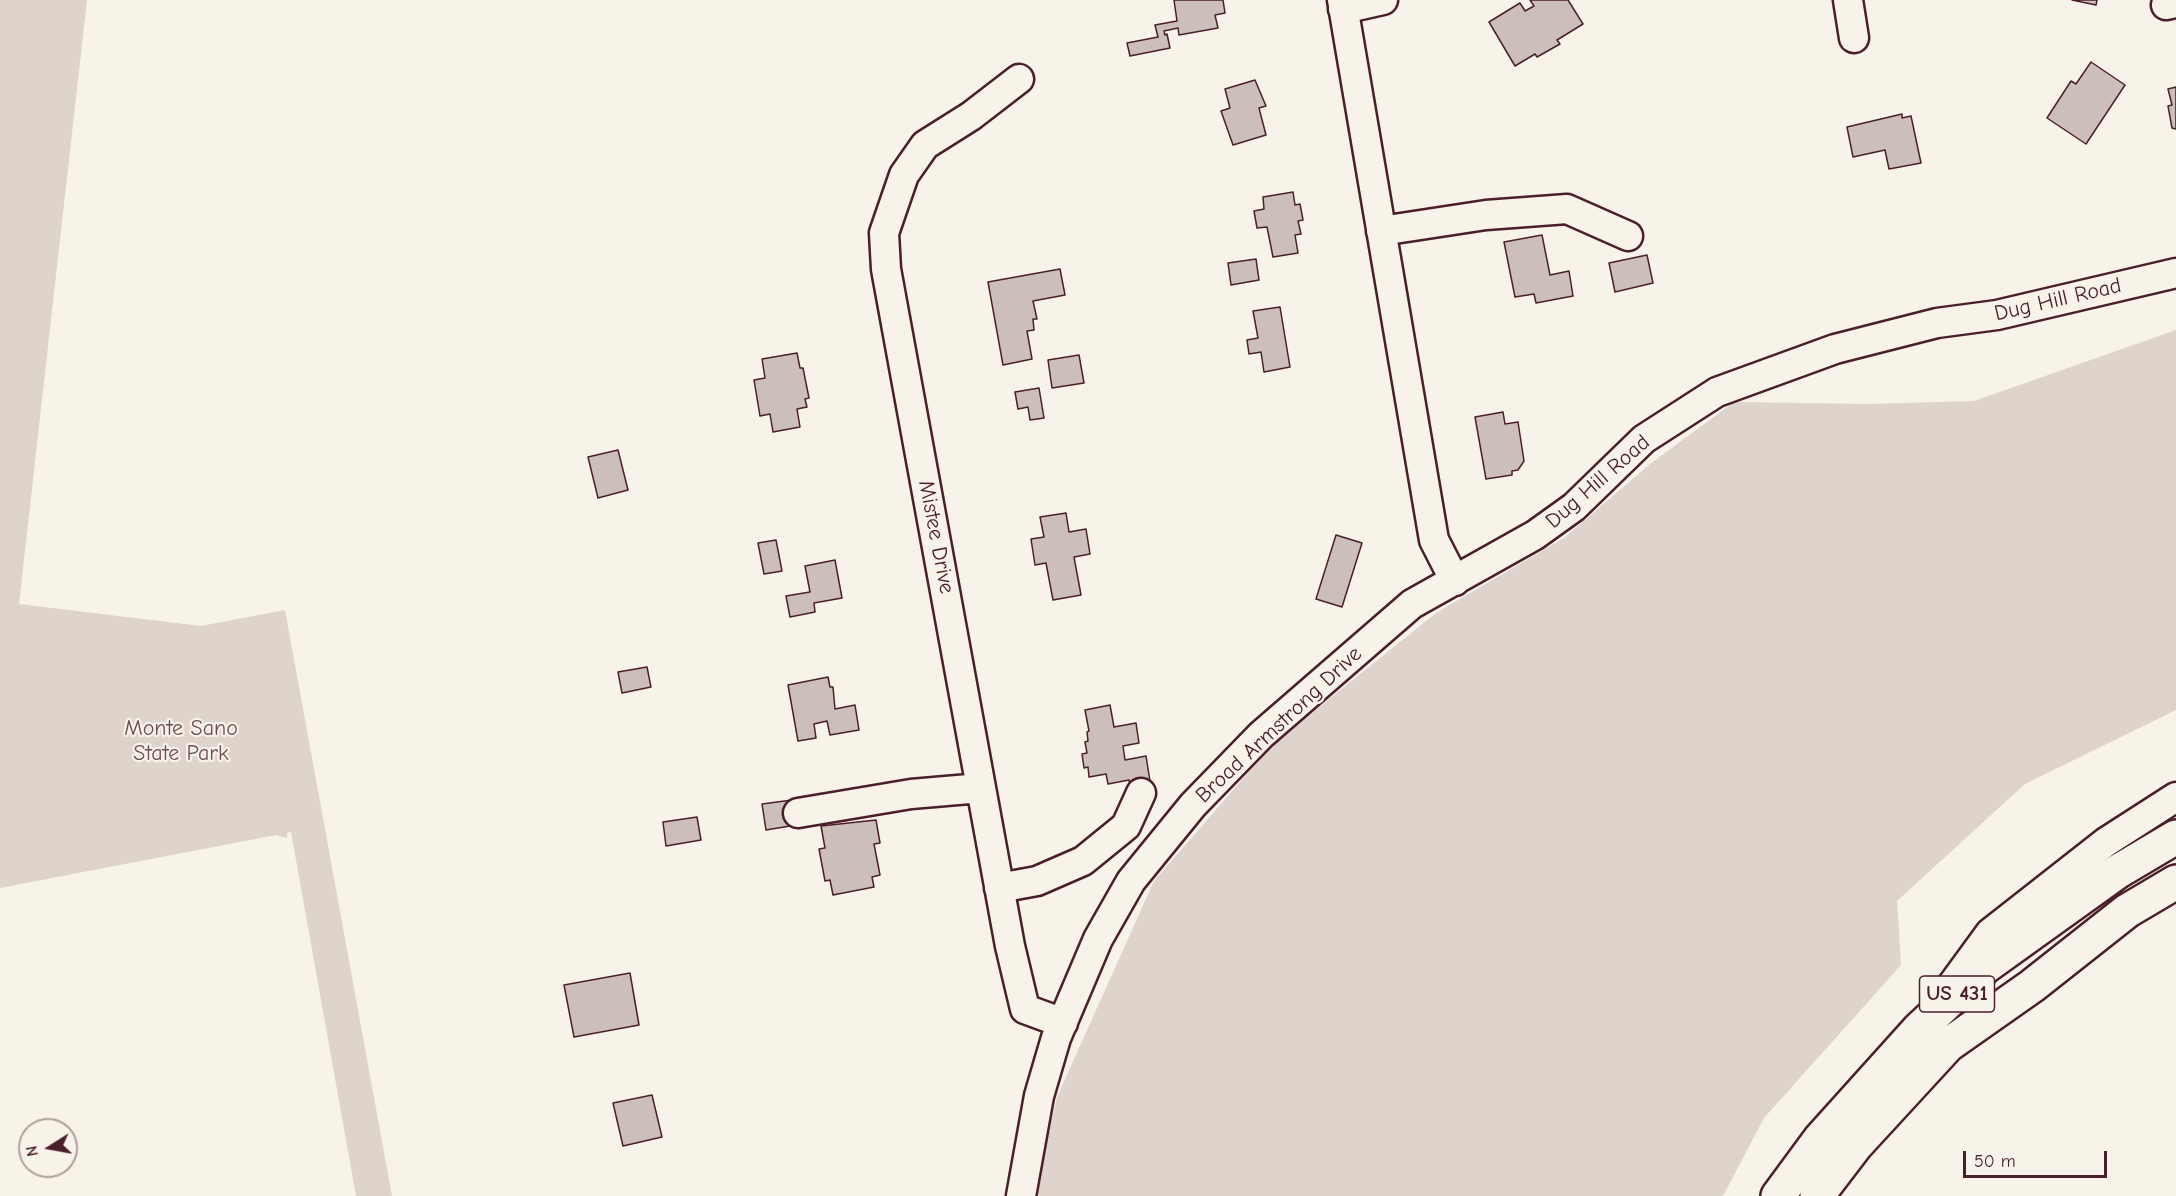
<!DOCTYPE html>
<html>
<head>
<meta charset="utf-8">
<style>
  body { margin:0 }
  #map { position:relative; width:2176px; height:1196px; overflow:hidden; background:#f7f3e8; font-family:"Comic Neue",sans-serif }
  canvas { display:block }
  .north { position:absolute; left:18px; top:1118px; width:60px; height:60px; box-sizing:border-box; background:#f7f3e8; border:2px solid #b29e9c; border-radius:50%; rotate:259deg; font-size:16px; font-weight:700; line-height:24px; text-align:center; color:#4a1f2b }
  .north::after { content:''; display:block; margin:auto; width:21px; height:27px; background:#4a1f2b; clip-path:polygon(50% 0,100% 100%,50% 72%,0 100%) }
  .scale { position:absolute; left:1963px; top:1151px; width:144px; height:27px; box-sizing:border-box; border:3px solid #4a1f2b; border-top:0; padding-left:8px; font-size:18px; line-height:21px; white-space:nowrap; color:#4a1f2b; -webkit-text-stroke:4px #f7f3e8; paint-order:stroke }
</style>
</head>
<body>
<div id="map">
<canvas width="2176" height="1196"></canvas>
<div class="north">N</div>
<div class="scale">50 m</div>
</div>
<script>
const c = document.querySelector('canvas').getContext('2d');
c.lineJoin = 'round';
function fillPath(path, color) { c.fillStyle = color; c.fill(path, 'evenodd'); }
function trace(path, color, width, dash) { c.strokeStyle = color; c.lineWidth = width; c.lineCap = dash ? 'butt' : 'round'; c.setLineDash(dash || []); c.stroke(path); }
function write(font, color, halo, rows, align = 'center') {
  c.font = font + ' "Comic Neue",sans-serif'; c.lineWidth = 4.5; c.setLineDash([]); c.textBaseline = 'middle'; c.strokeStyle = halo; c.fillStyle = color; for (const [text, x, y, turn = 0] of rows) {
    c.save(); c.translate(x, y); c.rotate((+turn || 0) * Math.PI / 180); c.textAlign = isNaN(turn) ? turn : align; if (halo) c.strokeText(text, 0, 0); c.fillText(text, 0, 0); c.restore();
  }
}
fillPath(new Path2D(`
  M0,0H87L19,604L201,626L285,610L392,1196H356L291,832L287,833V838L276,835L0,888Z
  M2176,330V710L2025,784L1897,901L1901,965L1764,1118L1723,1196H1034L1057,1097L1154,881L1273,744L1436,613L1564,538L1650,464L1734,402L1868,404L1974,401Z`), '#ded4cc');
const building = new Path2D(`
  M1174,0H1223L1225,13L1215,15L1218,28L1179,35L1178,28L1164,31L1165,35L1167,34L1170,48L1130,56L1127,43L1158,37L1155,25L1177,21Z
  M1530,0H1568L1583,24L1557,40L1560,44L1537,57L1535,54L1515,66L1489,22L1520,3L1525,11L1534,6Z
  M2072,0H2097L2096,5Z
  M2091,62L2125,85L2086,144L2047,118L2071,81L2076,84Z
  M1255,80L1266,106L1259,108L1266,135L1233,145L1221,111L1230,108L1225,89Z
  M2176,87V129L2172,128L2168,106L2172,105L2168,89Z
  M1902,114V118L1911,116L1921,163L1889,169L1885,150L1853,157L1847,127Z
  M1293,192L1295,205L1300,204L1303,220L1298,221L1301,234L1295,235L1298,253L1273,257L1267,227L1257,228L1254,211L1264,209L1263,197Z
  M1542,235L1550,275L1569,271L1573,296L1536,303L1534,294L1515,297L1504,242Z
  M1647,255L1653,283L1615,292L1609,263Z
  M1256,259L1259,280L1231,285L1228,263Z
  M1060,269L1065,295L1033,301L1037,319H1033L1034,330L1027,331L1032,359L1003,365L988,282Z
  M1280,307L1290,367L1264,372L1261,352L1249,354L1247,340L1258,338L1253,311Z
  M797,353L800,368H803L809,398L805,399L807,407L797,409L800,427L773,432L770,414L760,416L754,380L765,378L762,359Z
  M1079,355L1084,383L1052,388L1048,360Z
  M1039,388L1044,418L1030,420L1028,407L1018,409L1015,392Z
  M1503,412L1505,424L1518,422L1524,461L1518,470L1512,471V475L1486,479L1475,417Z
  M618,450L628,490L598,498L588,457Z
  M1066,513L1069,532L1086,529L1090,554L1074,557L1081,595L1053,600L1046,563L1035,565L1031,539L1044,537L1040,517Z
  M1336,535L1362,543L1342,607L1316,599Z
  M776,540L782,571L764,574L758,543Z
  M835,560L842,598L814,603L815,612L790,617L786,596L810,592L805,566Z
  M647,667L651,687L622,693L618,672Z
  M828,677L830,687H833L835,709L855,705L859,730L830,735L827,721L814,724L816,738L798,741L788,685Z
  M1110,705L1114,727L1136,723L1139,743L1123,746L1125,760L1146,756L1150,781L1130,785L1129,780L1108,784L1106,774L1089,777L1088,767L1084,768L1082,754L1087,753L1085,742L1088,741L1087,732L1089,731L1085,710Z
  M792,800L796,825L766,830L762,804Z
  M697,817L701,840L666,846L663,822Z
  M876,820L880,843L874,844L880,875L872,877L874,887L833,895L830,880L825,881L819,849L825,848L821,826Z
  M630,973L639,1025L574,1037L564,985Z
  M652,1095L662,1137L623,1146L613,1103Z`);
fillPath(building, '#ccbfb9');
trace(building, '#4a1f2b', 1.5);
const minor = new Path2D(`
  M1342,0L1434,540L1455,581
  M1848,0L1854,38
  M2166,5L2176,3
  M1343,9L1383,0
  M1019,79L971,116L925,145L904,175L884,233L886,269L1010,946L1025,1009L1063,1023
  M1381,231L1486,215L1567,209L1628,236
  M798,813L911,794L981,788
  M999,888L1037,881L1083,861L1126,826L1141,793
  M1952,985L1990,933L2106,842L2176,797
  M1021,1196L1039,1096L1056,1038L1098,939L1131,881L1193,805L1261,735L1412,604L1535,535L1574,507L1644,439L1717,392L1835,349L1937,323L1997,315L2176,273`);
const highway = new Path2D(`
  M1778,1196L1820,1139L1919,1029L1986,966L2117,872L2176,837
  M1817,1196L1856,1145L1948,1045L2032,986L2127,911L2176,882`);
trace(minor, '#4a1f2b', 33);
trace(highway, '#4a1f2b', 38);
trace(minor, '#f7f3e8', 28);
trace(highway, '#f7f3e8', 33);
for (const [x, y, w] of [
  [1957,994,75]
]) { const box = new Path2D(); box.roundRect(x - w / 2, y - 18, w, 36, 4.5); c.fillStyle = '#f7f3e8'; c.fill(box); trace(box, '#4a1f2b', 1.5); }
write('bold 21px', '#4a1f2b', null, [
  ["US 431",1957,994]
]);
write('22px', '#4a1f2b', '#f7f3e8', [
  ["Dug Hill Road",2058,300,-13],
  ["Dug Hill Road",1598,482,-41],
  ["Mistee Drive",936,537,79],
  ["Broad Armstrong Drive",1279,725,-43]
]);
write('22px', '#6f4c53', '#f7f3e8', [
  ["Monte Sano",181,729],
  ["State Park",181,754]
]);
</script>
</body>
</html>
